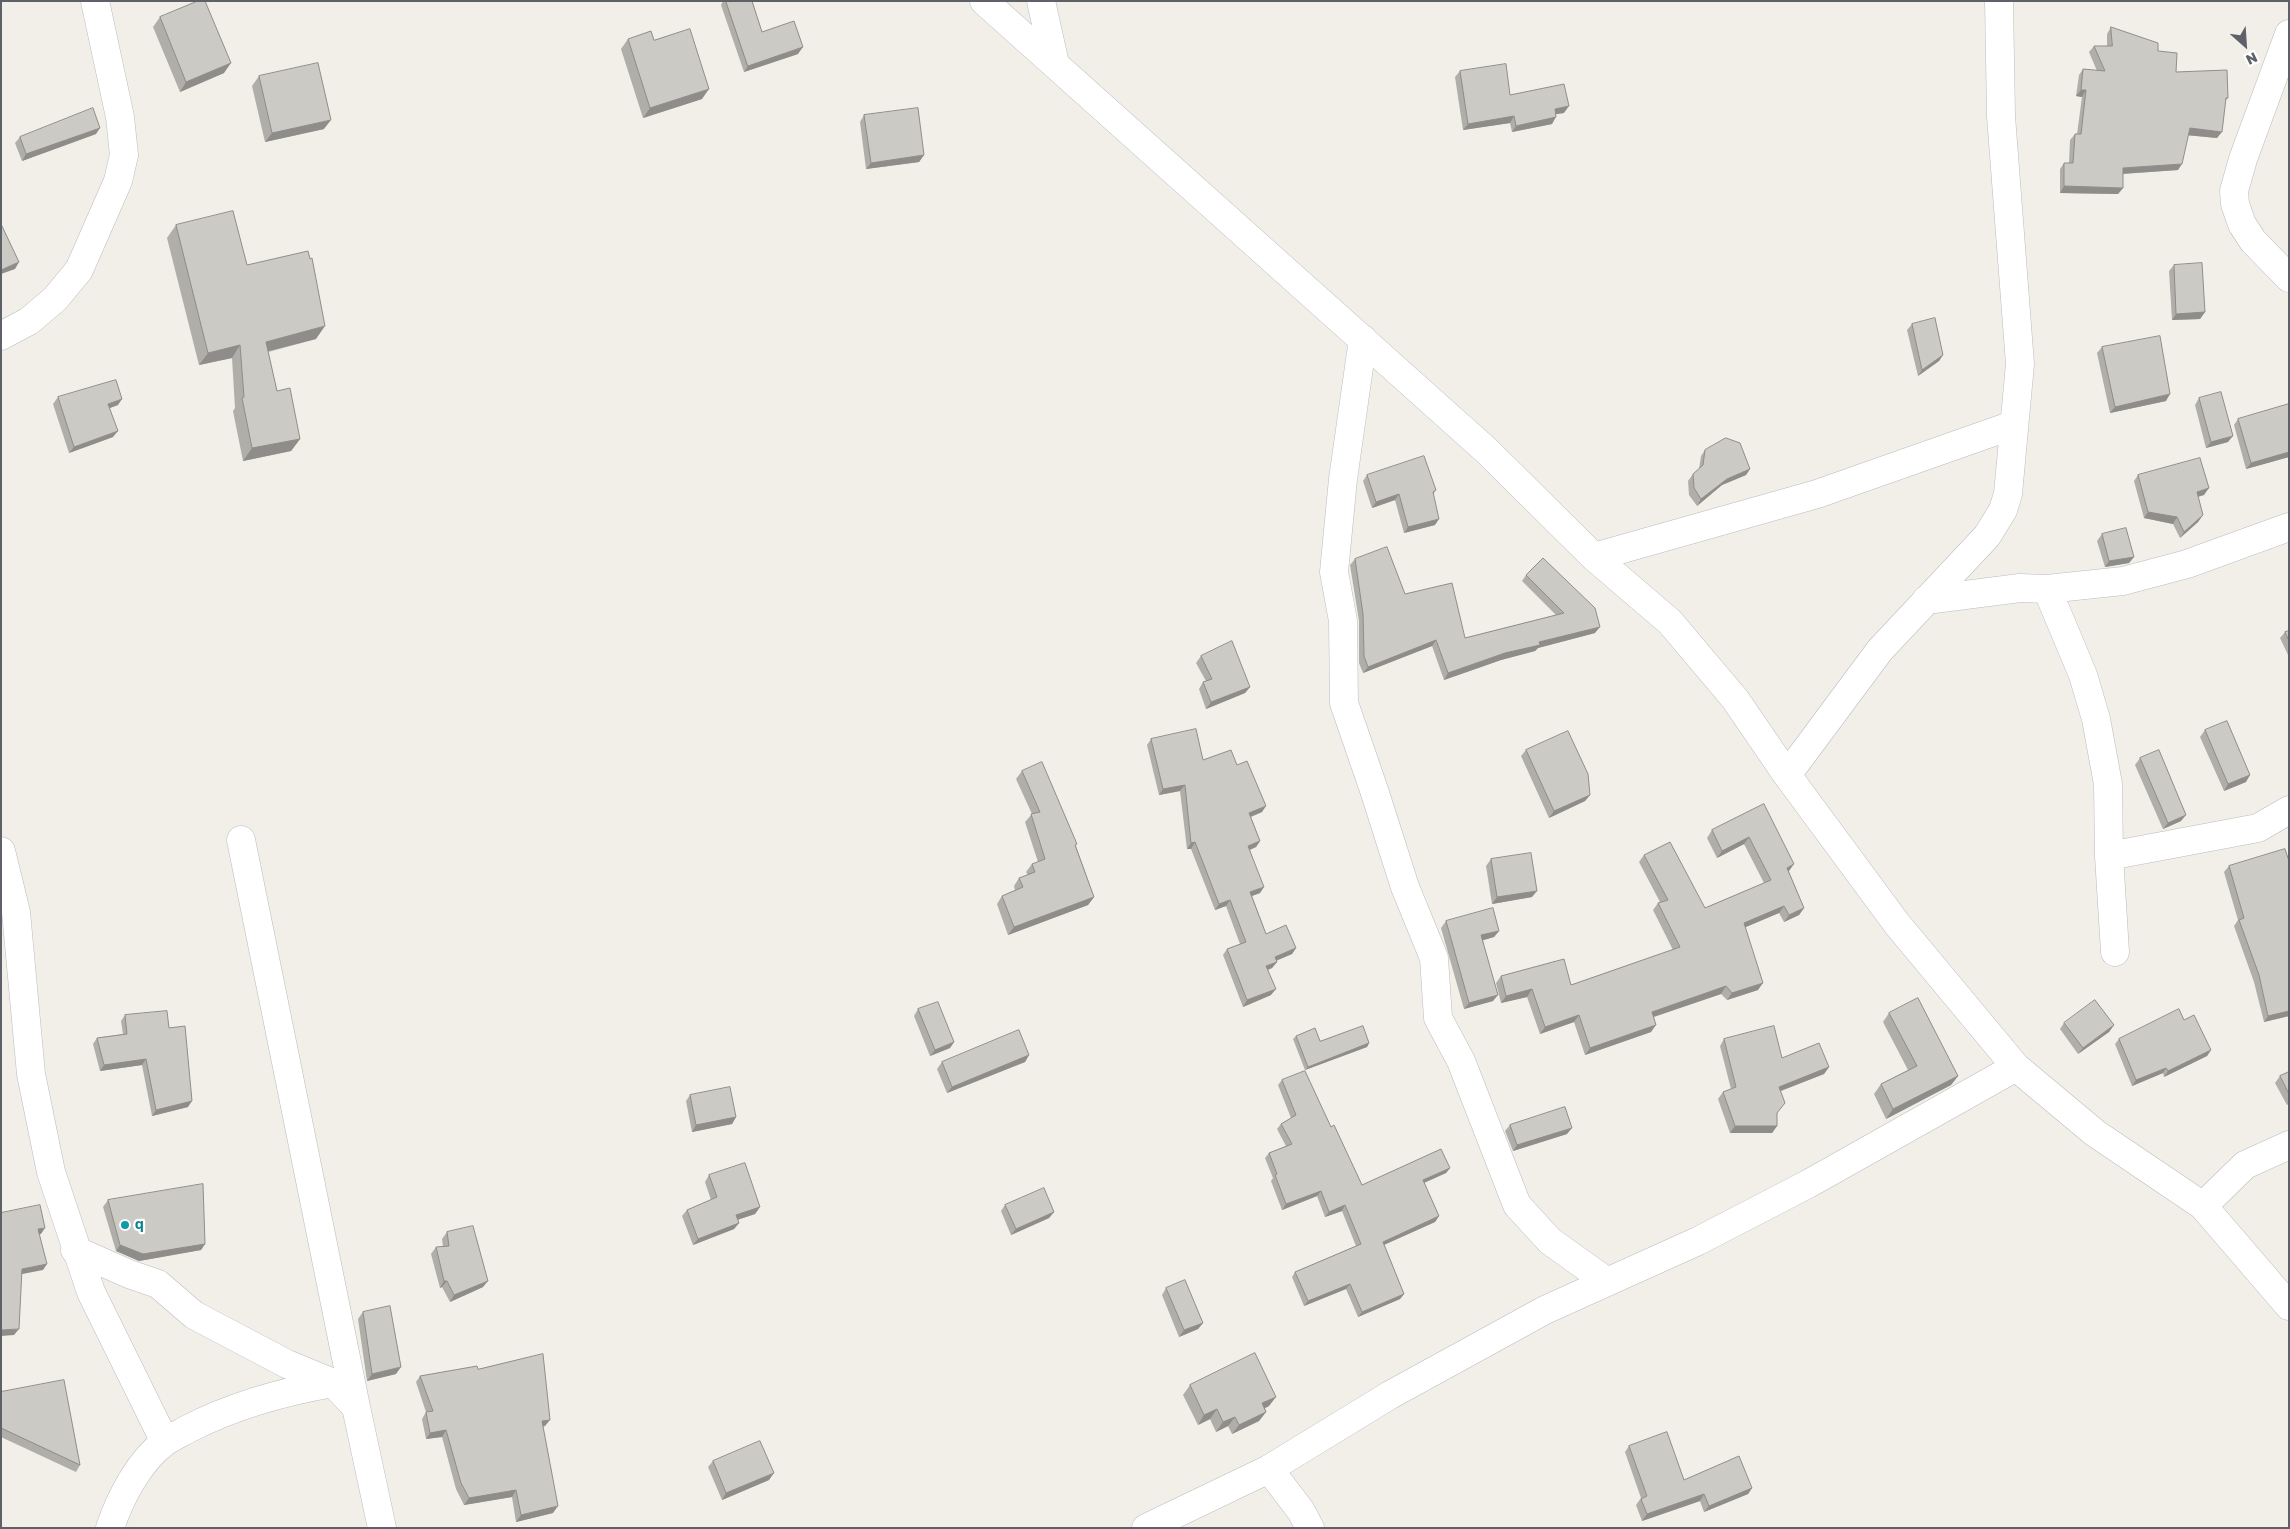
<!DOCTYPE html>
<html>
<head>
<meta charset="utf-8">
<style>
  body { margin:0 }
  #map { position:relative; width:2290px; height:1529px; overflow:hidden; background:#f1efe7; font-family:"Golos Text",sans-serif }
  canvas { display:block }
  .frame { position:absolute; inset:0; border:2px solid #5e6268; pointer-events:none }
  .north { position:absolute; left:2220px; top:20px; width:50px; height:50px; -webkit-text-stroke:4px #fff; paint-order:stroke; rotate:154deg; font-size:14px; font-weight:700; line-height:20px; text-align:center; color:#5e6268 }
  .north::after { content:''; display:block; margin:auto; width:18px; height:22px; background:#5e6268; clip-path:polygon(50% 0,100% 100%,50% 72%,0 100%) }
</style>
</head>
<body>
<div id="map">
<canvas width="2290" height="1529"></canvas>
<div class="frame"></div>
<div class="north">N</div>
</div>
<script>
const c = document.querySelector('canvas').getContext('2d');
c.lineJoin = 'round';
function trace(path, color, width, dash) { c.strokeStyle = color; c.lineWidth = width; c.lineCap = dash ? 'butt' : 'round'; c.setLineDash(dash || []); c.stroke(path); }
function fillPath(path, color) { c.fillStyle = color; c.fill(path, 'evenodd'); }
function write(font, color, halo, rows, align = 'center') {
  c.font = font + ' "Golos Text",sans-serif'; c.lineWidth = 4.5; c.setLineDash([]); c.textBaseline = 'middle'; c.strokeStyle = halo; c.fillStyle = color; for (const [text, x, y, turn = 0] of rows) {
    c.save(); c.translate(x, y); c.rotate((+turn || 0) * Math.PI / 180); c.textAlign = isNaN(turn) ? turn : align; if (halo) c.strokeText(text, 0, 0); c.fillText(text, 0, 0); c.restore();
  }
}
const minor = new Path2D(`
  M984,1L1487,451L1594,557L1670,622L1735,699L1787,775L1897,924L2016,1067L2095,1133L2203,1206L2289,1306
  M1041,1L1055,64
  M2289,34L2243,159L2234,191L2235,204L2242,224L2253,241L2289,278
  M1,336L29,321L55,299L79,270L118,181L124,155L120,117L95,1
  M1363,339L1343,479L1334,572L1343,621L1344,703L1374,790L1405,887L1434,958L1438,1018L1461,1061L1517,1205L1550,1241L1606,1281
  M1594,557L1817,494L2013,425
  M2047,589L2083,675L2096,719L2108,784L2109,856L2115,952
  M1926,600L2020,588L2047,589L2123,581L2187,564L2289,527
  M1787,775L1880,650L1987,536L2003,510L2008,494L2020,364L2001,116L1999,1
  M241,840L356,1407
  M1,851L16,912L31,1074L51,1172L91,1292L165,1442
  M2109,856L2258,828L2289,810
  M2203,1206L2245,1165L2289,1145
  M75,1250L129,1274L158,1284L194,1315L287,1364L333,1383L356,1407L382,1528
  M1269,1469L1301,1511L1310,1528
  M110,1528C120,1498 139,1461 165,1442C172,1437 181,1433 188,1429C234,1405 282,1392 333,1383
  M1146,1528L1269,1469L1390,1395L1545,1310L1698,1241L1808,1184L2016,1067`);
trace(minor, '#b9bcc1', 29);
trace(minor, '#fff', 28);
fillPath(new Path2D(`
  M723,1H752L762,32L798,54L744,72L721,5Z
  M160,17L224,73L180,92L153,27Z
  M2111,27L2158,51L2176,72L2228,98L2225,101L2217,138L2188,135L2178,170L2123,174V188L2118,194L2060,193V169L2064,163H2069L2070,140L2075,134H2077L2082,97L2076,96L2079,75L2083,69L2097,71L2089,52L2094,46H2107V34Z
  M628,39L654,40L702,99L643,118L621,49Z
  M1460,71L1510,95L1564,113L1556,114L1552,124L1512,132L1510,123L1463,130L1455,77Z
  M259,76L324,129L265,142L252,86Z
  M864,115L924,155L919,162L866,169L860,122Z
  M96,134L22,161L15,143L20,137Z
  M176,225L247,265L310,259L316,339L268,352L277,391L300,439L291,451L243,461L233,411L235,408L232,358L199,365L167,238Z
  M2174,265L2205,312L2200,319L2172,320L2169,271Z
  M1912,324L1943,355L1939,361L1918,376L1907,330Z
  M2102,347L2166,401L2110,413L2097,353Z
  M58,397L118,405L110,408L113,437L69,453L53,404Z
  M2199,398L2228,442L2206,448L2195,405Z
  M2238,419L2289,457L2246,469L2234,425Z
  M1705,450L1750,469L1746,475L1722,485L1697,506L1689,495L1688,481L1693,474L1699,469L1701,456Z
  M1367,475L1436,490L1433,495L1435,525L1404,533L1395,500L1372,508L1363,481Z
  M2138,475L2204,495L2198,497L2203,515L2198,522L2180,538L2173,524L2144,518L2134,481Z
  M2102,534L2134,557L2129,563L2105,567L2097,541Z
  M1355,559L1405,594L1465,638L1556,615L1522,581L1526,575L1595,633L1538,648L1535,651L1501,660L1444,680L1432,646L1363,673L1359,663V621L1350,565Z
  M2289,631V657L2280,638L2285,632Z
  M1201,656L1250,687L1245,693L1206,709L1199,689L1203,682L1206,681L1196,663Z
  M2205,730L2246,782L2224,791L2200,737Z
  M1151,739L1203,760L1237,765L1262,812L1251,817L1260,841L1256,847L1250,850L1260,893L1252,896L1266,934L1296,948L1292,954L1276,961L1277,962L1272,968L1268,970L1271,995L1243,1007L1223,955L1227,949L1240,944L1226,906L1215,910L1191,849H1187L1180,791L1159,795L1147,745Z
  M1526,750L1590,795L1585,801L1549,818L1521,756Z
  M2140,758L2181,821L2163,829L2135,765Z
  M1022,771L1076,846L1094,897L1088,905L1008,935L997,904L1002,896L1015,890L1014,886L1019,878L1028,875L1026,872L1032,864L1038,862L1025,822L1032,814L1016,779Z
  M1764,804L1789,871V872L1804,908L1799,915L1784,922L1779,913L1745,927L1758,990L1727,1000L1721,994L1654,1017L1651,1032L1585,1055L1574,1022L1540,1034L1527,997L1501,1003L1496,983L1501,976L1571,985L1673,950L1653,910L1658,903L1660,902L1639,862L1644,855L1705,908L1764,883L1744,844L1717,858L1707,838L1712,830Z
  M1491,859L1532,897L1492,904L1486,866Z
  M2229,866L2289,1016L2264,1022L2254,982L2234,926L2238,920L2224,872Z
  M1446,921L1499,931L1494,937L1483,940L1493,1001L1464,1009L1441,928Z
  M918,1009L954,1042L950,1048L930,1056L914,1016Z
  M1889,1013L1958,1076L1951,1085L1886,1119L1874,1094L1881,1084L1908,1070L1883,1022Z
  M125,1015L169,1028L188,1107L152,1116L142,1065L100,1071L93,1044L97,1038L123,1034L121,1021Z
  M2184,1020L2211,1050L2207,1056L2164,1077L2163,1073L2132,1086L2115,1044L2119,1039Z
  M2064,1023L2114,1025L2109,1032L2078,1054L2060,1029Z
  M1296,1036L1320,1041L1369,1043L1367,1047L1305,1070L1293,1039Z
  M1724,1039L1782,1058L1829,1067L1824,1074L1781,1091L1777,1114V1126L1772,1133H1730L1718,1099L1723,1092L1731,1089L1720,1046Z
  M1029,1055L1025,1062L947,1093L937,1069L942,1062Z
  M2289,1072V1104L2287,1105L2275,1083L2280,1076Z
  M1282,1080L1331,1127L1362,1185L1450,1168L1446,1173L1424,1183L1439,1216L1435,1222L1384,1245L1404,1294L1400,1299L1358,1317L1346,1289L1304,1306L1292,1277L1295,1272L1356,1246L1342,1211L1325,1217L1317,1196L1282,1210L1271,1181L1273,1178L1265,1158L1269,1153L1286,1146L1277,1129L1281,1124L1291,1118L1278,1085Z
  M690,1095L736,1117L732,1124L692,1132L686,1101Z
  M1510,1125L1567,1134L1513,1151L1505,1131Z
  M709,1175L760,1207L755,1214L737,1220L739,1223L734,1229L693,1245L682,1216L687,1210L711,1200L705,1182Z
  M108,1200L205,1244L201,1250L139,1261L116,1251L103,1207Z
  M1005,1205L1054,1212L1049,1218L1011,1235L1001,1211Z
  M447,1232L483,1287L450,1302L442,1287L440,1288L431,1254L436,1247H443L442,1239Z
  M1166,1288L1203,1323L1198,1329L1179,1337L1162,1295Z
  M363,1312L396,1374L367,1381L358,1319Z
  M478,1369L545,1426L543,1427L553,1513L516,1522L512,1497L464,1505L456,1489L442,1437L426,1439L422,1419L426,1412L416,1382L420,1376Z
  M1190,1385L1269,1406L1265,1408L1266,1412L1259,1421L1232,1434L1228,1426L1216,1432L1210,1419L1198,1425L1183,1395Z
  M1,1392L80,1465L76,1472L1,1437Z
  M1629,1446L1684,1480L1752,1488L1748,1494L1704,1512L1700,1501L1642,1521L1636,1505L1641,1498L1625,1452Z
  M713,1461L769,1480L722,1500L708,1467Z`), '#afaea9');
fillPath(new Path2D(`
  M803,47L798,54L744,72L748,66Z
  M231,63L224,73L180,92L186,82Z
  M709,89L702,99L643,118L650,108Z
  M2081,90H2086L2082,97L2076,96Z
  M1569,106L1564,113L1550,115L1555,109Z
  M1514,116L1510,123L1463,130L1468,124Z
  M1556,117L1552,124L1512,132L1516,126Z
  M331,120L324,129L265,142L272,133Z
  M100,128L96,134L22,161L26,154Z
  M2190,128L2222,132L2217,138L2185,135Z
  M924,155L919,162L866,169L871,163Z
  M2182,164L2178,170L2119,174L2123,168Z
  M2064,186L2123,188L2118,194L2060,193Z
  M19,262L15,269L1,274V270Z
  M2205,312L2200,319L2172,320L2176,314Z
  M325,326L316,339L257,354L266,342Z
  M240,345L232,358L199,365L208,353Z
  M1943,355L1939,361L1918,376L1922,370Z
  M2170,394L2166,401L2110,413L2115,407Z
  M122,399L118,405L104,410L108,404Z
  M118,431L113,437L69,453L74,447Z
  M2233,436L2228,442L2206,448L2211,442Z
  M300,439L291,451L243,461L252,448Z
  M2289,452V457L2246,469L2251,463Z
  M1750,469L1746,475L1722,485L1697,506L1701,499L1727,479Z
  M2209,488L2204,495L2192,498L2197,492Z
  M1399,494L1395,500L1372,508L1376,502Z
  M2148,512L2177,517L2173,524L2144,518Z
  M2203,515L2198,522L2180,538L2184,532Z
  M1439,519L1435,525L1404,533L1408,527Z
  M2134,557L2129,563L2105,567L2109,561Z
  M1600,627L1595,633L1538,648L1535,651L1501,660L1444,680L1448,673L1505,653L1539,642Z
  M1436,640L1432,646L1363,673L1368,667Z
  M1250,687L1245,693L1206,709L1211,702Z
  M2250,775L2246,782L2224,791L2228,784Z
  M1185,785L1180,791L1159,795L1163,789Z
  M1590,795L1585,801L1549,818L1554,811Z
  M1266,806L1262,812L1245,819L1249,813Z
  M2186,815L2181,821L2163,829L2168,823Z
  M1749,837L1744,844L1717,858L1722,851Z
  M1260,841L1256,847L1244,852L1248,846Z
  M1195,842L1191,849H1187L1191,843Z
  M1794,864L1789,871L1782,875L1787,868Z
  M1264,887L1260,893L1246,898L1250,892Z
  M1537,891L1532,897L1492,904L1497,897Z
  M1094,897L1088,905L1008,935L1014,927Z
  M1230,900L1226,906L1215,910L1219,904Z
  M1784,906L1779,913L1739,930L1744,923Z
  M1804,908L1799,915L1784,922L1789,915Z
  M1499,931L1494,937L1477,942L1481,935Z
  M1296,948L1292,954L1270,963L1275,957Z
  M1277,962L1272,968L1262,972L1266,966Z
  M1763,983L1758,990L1727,1000L1732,993Z
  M1726,986L1721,994L1647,1019L1652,1012Z
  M1276,989L1271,995L1243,1007L1247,1000Z
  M1532,989L1527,997L1501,1003L1506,996Z
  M1498,995L1493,1001L1464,1009L1469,1003Z
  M2289,1011V1016L2264,1022L2268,1016Z
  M1579,1015L1574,1022L1540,1034L1545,1027Z
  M1656,1025L1651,1032L1585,1055L1590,1048Z
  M2114,1025L2109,1032L2078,1054L2083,1048Z
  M954,1042L950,1048L930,1056L935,1050Z
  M1369,1043L1367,1047L1305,1070L1308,1067Z
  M2211,1050L2207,1056L2164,1077L2168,1071Z
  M1029,1055L1025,1062L947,1093L952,1087Z
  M146,1059L142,1065L100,1071L104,1065Z
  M1829,1067L1824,1074L1775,1093L1779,1087Z
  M2166,1068L2163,1073L2132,1086L2136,1080Z
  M1958,1076L1951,1085L1886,1119L1893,1109Z
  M192,1101L188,1107L152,1116L156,1110Z
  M736,1117L732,1124L692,1132L696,1125Z
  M1735,1126H1777L1772,1133H1730Z
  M1572,1128L1567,1134L1513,1151L1517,1145Z
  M1450,1168L1446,1173L1419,1185L1423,1180Z
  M1321,1191L1317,1196L1282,1210L1286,1204Z
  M1345,1205L1342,1211L1325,1217L1329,1212Z
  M760,1207L755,1214L731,1222L736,1215Z
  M1054,1212L1049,1218L1011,1235L1016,1229Z
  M1439,1216L1435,1222L1379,1247L1383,1242Z
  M739,1223L734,1229L693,1245L698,1239Z
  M45,1228L41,1234L33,1236L38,1229Z
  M205,1244L201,1250L139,1261L116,1251L120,1245Z
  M47,1264L43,1270L17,1275L22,1269Z
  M444,1281H447L442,1287L440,1288Z
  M488,1281L483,1287L450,1302L454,1295Z
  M1350,1284L1346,1289L1304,1306L1308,1301Z
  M1404,1294L1400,1299L1358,1317L1362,1312Z
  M1203,1323L1198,1329L1179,1337L1184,1330Z
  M19,1329L14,1335L1,1336V1330Z
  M401,1367L396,1374L367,1381L372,1374Z
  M1276,1397L1269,1406L1255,1413L1262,1403Z
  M1217,1409L1210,1419L1198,1425L1204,1415Z
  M1266,1412L1259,1421L1232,1434L1239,1425Z
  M1235,1417L1228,1426L1216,1432L1223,1422Z
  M550,1420L545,1426L537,1427L542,1421Z
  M446,1430L442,1437L426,1439L430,1433Z
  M774,1473L769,1480L722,1500L726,1493Z
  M1752,1488L1748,1494L1704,1512L1709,1506Z
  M516,1490L512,1497L464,1505L469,1498Z
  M1704,1494L1700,1501L1642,1521L1647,1514Z
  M558,1506L553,1513L516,1522L521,1515Z`), '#8f8d89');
const building = new Path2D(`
  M198,1H205L231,63L186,82L160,17Z
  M726,1H752L762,32L794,21L803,47L748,66Z
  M2111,27L2158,43V51L2177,53L2176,72L2227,70L2228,98H2226L2222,132L2190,128L2182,164L2123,168V188L2064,186V163H2073L2075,134H2081L2086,90H2081L2083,69L2105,71L2094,46H2112Z
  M690,29L709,89L650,108L628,39L651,31L654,40Z
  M318,63L331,120L272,133L259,76Z
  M1506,64L1510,95L1564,84L1569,106L1555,109L1556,117L1516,126L1514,116L1468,124L1460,71Z
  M93,108L100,128L26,154L20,137Z
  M918,108L924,155L871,163L864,115Z
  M233,211L247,265L308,251L310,259L312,258L325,326L266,342L277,391L290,388L300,439L252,448L242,398L244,397L240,345L208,353L176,225Z
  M1,224L19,262L1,270Z
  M2202,263L2205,312L2176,314L2174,265Z
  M1935,318L1943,355L1922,370L1912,324Z
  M2160,336L2170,394L2115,407L2102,347Z
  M116,380L122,399L108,404L118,431L74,447L58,397Z
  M2221,392L2233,436L2211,442L2199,398Z
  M2289,404V452L2251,463L2238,419Z
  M1726,438L1740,443L1750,469L1727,479L1701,499L1694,488L1693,474L1703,465L1705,450Z
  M1424,456L1436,490L1433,492L1439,519L1408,527L1399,494L1376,502L1367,475Z
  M2200,458L2209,488L2197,492L2203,515L2184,532L2177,517L2148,512L2138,475Z
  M2126,528L2134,557L2109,561L2102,534Z
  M1387,547L1405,594L1452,583L1465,638L1564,613L1526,575L1543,558L1595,608L1600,627L1539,642L1540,645L1505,653L1448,673L1436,640L1368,667L1364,656L1363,614L1355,559Z
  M2289,631V641L2285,632Z
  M1232,641L1250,687L1211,702L1203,682L1212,679L1201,656Z
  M2227,721L2250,775L2228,784L2205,730Z
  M1196,729L1203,760L1231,750L1237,765L1247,761L1266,806L1249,813L1260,841L1248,846L1264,887L1250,892L1266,934L1286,925L1296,948L1275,957L1277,962L1266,966L1276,989L1247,1000L1227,949L1246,942L1230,900L1219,904L1195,842L1191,843L1185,785L1163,789L1151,739Z
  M1568,731L1588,774L1590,795L1554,811L1526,750Z
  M2159,750L2186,815L2168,823L2140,758Z
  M1042,762L1077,844L1075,845L1094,897L1014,927L1002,896L1023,887L1019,878L1035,872L1032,864L1045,859L1031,814L1040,812L1022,771Z
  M1764,804L1794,864L1787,868L1804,908L1789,915L1784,906L1744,923L1763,983L1732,993L1726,986L1652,1012L1656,1025L1590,1048L1579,1015L1545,1027L1532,989L1506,996L1501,976L1564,959L1571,985L1680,947L1658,903L1668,900L1644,855L1670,842L1705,908L1771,880L1749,837L1722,851L1712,830Z
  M2285,849L2289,861V1011L2268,1016L2259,975L2239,920L2244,918L2229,866Z
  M1531,853L1537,891L1497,897L1491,859Z
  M1493,908L1499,931L1481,935L1498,995L1469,1003L1446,921Z
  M1918,998L1958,1076L1893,1109L1881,1084L1917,1066L1889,1013Z
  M2095,1000L2114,1025L2083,1048L2064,1023Z
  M938,1002L954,1042L935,1050L918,1009Z
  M2179,1009L2184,1020L2194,1015L2211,1050L2168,1071L2166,1068L2136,1080L2119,1039Z
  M167,1011L169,1028L185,1026L192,1101L156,1110L146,1059L104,1065L97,1038L127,1034L125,1015Z
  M1363,1026L1369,1043L1308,1067L1296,1036L1315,1028L1320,1041Z
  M1774,1026L1782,1058L1819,1043L1829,1067L1779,1087L1785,1103L1777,1113V1126H1735L1723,1092L1736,1087L1724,1039Z
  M1019,1030L1029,1055L952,1087L942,1062Z
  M1305,1071L1331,1127L1334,1125L1362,1185L1441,1149L1450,1168L1423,1180L1439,1216L1383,1242L1404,1294L1362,1312L1350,1284L1308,1301L1295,1272L1361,1244L1345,1205L1329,1212L1321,1191L1286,1204L1275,1175L1277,1174L1269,1153L1292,1144L1281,1124L1296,1115L1282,1080Z
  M2289,1072V1094L2280,1076Z
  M730,1087L736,1117L696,1125L690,1095Z
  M1565,1107L1572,1128L1517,1145L1510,1125Z
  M745,1163L760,1207L736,1215L739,1223L698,1239L687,1210L717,1197L709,1175Z
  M203,1184L205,1244L143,1254L120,1245L108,1200Z
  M1044,1188L1054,1212L1016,1229L1005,1205Z
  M40,1205L45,1228L38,1229L47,1264L22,1269L19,1329L1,1330V1213Z
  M473,1226L488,1281L454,1295L447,1281H444L436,1247L449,1246L447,1232Z
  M1185,1280L1203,1323L1184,1330L1166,1288Z
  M390,1306L401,1367L372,1374L363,1312Z
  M1255,1353L1276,1397L1262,1403L1266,1412L1239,1425L1235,1417L1223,1422L1217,1409L1204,1415L1190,1385Z
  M543,1354L550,1420L542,1421L558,1506L521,1515L516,1490L469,1498L461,1483L446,1430L430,1433L426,1412L433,1411L420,1376L477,1366L478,1369Z
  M64,1380L80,1465L1,1428V1392Z
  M1667,1432L1684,1480L1739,1456L1752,1488L1709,1506L1704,1494L1647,1514L1641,1499L1647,1496L1629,1446Z
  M760,1441L774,1473L726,1493L713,1461Z`);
fillPath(building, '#cccac4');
trace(building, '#8f8d89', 1);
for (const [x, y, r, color] of [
  [125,1225,5,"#0f9aa8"]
]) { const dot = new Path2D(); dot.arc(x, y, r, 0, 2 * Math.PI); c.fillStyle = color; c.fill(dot); trace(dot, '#fff', 2); }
write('bold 14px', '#0d838f', '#fff', [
  ["q",135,1225]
], 'left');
</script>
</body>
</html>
